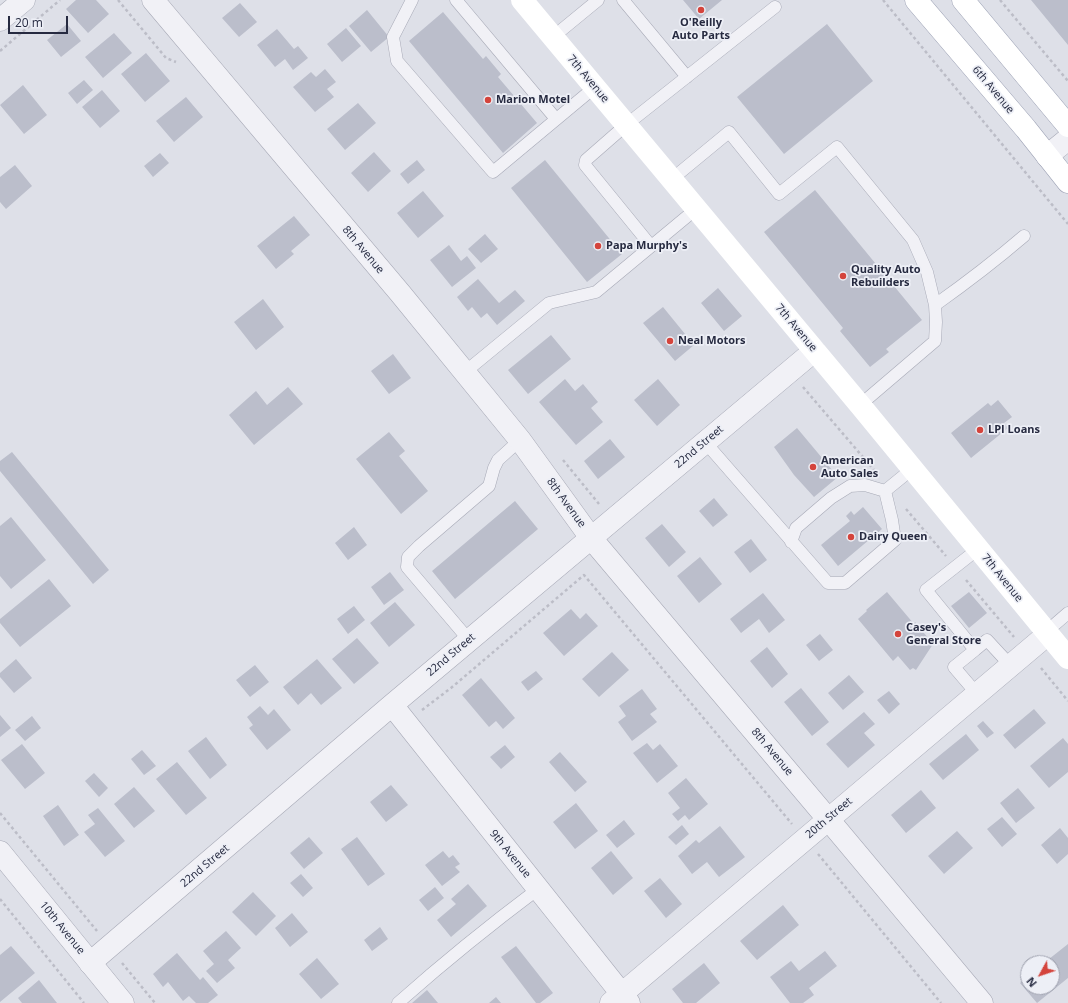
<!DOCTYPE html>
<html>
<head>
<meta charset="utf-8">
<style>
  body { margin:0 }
  #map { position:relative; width:1068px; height:1003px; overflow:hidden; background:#dee0e8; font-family:"Open Sans",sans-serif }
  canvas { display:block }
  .north { position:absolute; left:1020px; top:955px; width:40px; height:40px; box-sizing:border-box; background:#edeff6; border:1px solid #9da0ad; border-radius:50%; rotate:230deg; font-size:11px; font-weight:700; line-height:16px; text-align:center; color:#262a40 }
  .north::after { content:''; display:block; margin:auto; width:14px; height:18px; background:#d4443c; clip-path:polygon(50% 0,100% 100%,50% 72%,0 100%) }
  .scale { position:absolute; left:8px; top:16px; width:60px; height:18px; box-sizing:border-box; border:2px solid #262a40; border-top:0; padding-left:5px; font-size:12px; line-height:14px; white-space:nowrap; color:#262a40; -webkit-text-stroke:3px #edeff6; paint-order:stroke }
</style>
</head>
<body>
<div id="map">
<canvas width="1068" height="1003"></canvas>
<div class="north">N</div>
<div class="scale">20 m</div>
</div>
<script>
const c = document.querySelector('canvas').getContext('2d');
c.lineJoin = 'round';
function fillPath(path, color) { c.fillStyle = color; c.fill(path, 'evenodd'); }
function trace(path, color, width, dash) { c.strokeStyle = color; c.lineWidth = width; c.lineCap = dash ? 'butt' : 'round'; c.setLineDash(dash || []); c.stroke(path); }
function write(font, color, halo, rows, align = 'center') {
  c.font = font + ' "Open Sans",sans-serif'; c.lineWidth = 3.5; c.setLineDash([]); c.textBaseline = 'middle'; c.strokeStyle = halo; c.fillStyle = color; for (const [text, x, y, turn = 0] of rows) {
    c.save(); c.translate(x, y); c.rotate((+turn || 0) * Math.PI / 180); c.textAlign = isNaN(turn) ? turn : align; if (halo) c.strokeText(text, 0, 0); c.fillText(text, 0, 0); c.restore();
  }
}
fillPath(new Path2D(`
  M76,0H96L109,14L88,33L66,9Z
  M683,0H722L699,19Z
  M1031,0H1068V45Z
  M240,3L257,22L239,37L222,18Z
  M367,10L389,37L371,52L349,26Z
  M443,12L483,59L486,56L501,74L498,77L537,123L503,153L409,41Z
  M67,24L81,41L61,57L47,40Z
  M827,24L873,81L784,154L737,97Z
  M346,28L361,46L342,62L327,44Z
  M277,29L294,49L298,46L308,58L293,70L285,59L275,67L257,45Z
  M114,33L132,53L103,78L85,57Z
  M146,53L170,81L145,102L121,74Z
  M325,69L336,82L327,89L334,97L315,112L293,87L311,72L316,77Z
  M84,80L93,90L77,104L68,93Z
  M23,85L47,115L24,134L0,105Z
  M102,90L120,111L100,128L82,107Z
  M186,97L203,117L174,142L156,121Z
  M358,103L376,123L345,150L327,129Z
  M374,152L391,171L368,192L351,173Z
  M160,153L169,163L153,177L144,166Z
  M417,160L425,170L408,184L400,174Z
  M545,160L622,254L587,282L511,188Z
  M15,165L32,186L6,209L0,202V177Z
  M815,190L922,320L886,349L889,352L870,367L840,331L843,328L764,232Z
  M423,191L444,216L418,238L397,213Z
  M294,216L310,235L291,251L294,254L276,269L257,246Z
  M485,234L498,249L481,263L468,249Z
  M449,245L461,261L467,256L476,268L452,287L430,260Z
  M478,279L499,303L515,290L525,301L497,325L487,313L481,318L472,307L468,311L457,297Z
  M718,288L742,316L724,331L701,303Z
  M263,299L284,327L256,350L234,322Z
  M663,307L694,345L675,361L643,323Z
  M551,335L571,359L528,394L508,370Z
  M393,354L411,378L389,394L371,371Z
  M565,379L575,391L583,384L598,402L591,408L603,422L576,445L539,402Z
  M658,379L680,405L657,426L634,400Z
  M288,387L303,404L254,445L229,415L256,391L267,405Z
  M998,400L1012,417L1004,423L1008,428L971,458L951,433L988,403L991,406Z
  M797,428L838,477L814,497L794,475L774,447Z
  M389,432L405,451L399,456L428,491L401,514L356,459Z
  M610,439L625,457L598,479L584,461Z
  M12,452L109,570L93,584L0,471V461Z
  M714,498L728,515L713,527L699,511Z
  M515,501L538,529L455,599L432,571Z
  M863,507L882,529L838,566L821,545L850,521L846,516L851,511L854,515Z
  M11,517L46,560L11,589L0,576V526Z
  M662,524L686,552L669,567L645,538Z
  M354,527L367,545L348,560L335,543Z
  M751,539L767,560L750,573L734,552Z
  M700,557L722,584L699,603L677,576Z
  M390,572L404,590L384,605L371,587Z
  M49,579L71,606L20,647L0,623V619Z
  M887,592L914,624L915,622L933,644L916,670L913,668L910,670L898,656L893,661L858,619L867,611L866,610Z
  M969,592L987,613L969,628L951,606Z
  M763,593L785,620L769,633L759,619L741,633L730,619Z
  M395,602L415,625L389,647L370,623Z
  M354,606L365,620L348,634L337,619Z
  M571,609L580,619L586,613L598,626L564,656L543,633Z
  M820,634L833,650L819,661L806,645Z
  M357,638L379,663L354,684L332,659Z
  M767,647L788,674L772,688L750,661Z
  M612,652L629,670L599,697L582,679Z
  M16,659L32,678L14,693L0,677V673Z
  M317,659L342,688L321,705L311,693L298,705L283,687Z
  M255,665L269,682L250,697L236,680Z
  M536,671L543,679L528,691L521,682Z
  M849,675L864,692L843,710L828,693Z
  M481,678L515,718L503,729L496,721L489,727L462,695Z
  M801,688L829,722L812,736L784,702Z
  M642,689L657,709L650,714L657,722L632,741L618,722L626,716L619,706Z
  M889,691L900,704L889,714L877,700Z
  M260,706L268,715L274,709L291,730L267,750L249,728L253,725L247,717Z
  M1034,709L1046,723L1015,749L1003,735Z
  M864,712L875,724L864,733L875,745L848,768L826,744Z
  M0,715L11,728L0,737Z
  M32,716L41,728L25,741L15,730Z
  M983,721L994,733L987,738L977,726Z
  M966,734L979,750L943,780L929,764Z
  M206,737L227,765L210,779L188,751Z
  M1063,738L1068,744V772L1049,788L1030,766Z
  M647,743L653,750L660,744L678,766L657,783L633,753Z
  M22,744L45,773L25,789L1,760Z
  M505,745L515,757L501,769L490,757Z
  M142,750L156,766L144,775L131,759Z
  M560,752L587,782L575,792L549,762Z
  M177,762L207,798L186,815L156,779Z
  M94,773L108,788L99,797L85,781Z
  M686,778L708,804L689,820L685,815L678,821L672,814L680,808L668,793Z
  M391,785L408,805L386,822L370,802Z
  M134,787L155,811L134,828L114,804Z
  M1018,788L1035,808L1016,823L1000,803Z
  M921,790L936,808L906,833L891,815Z
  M576,803L598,831L575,849L553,822Z
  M58,805L79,835L64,846L43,816Z
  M98,808L125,841L105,857L84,832L95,824L88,815Z
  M1002,817L1017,834L1002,847L987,829Z
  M624,820L635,834L617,848L606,835Z
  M682,825L689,834L676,845L668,837Z
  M720,826L745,857L719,877L707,862L692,874L678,856L696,840L699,843Z
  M1060,828L1068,838V854L1057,864L1041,845Z
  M957,831L973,848L944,874L928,856Z
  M309,837L323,853L304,869L290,853Z
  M357,837L385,874L368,886L341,849Z
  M443,851L449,858L453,855L460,864L455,867L460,872L442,886L425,865Z
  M611,851L633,878L613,895L591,868Z
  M301,874L313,888L303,897L290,883Z
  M660,878L682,904L666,918L644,891Z
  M468,884L487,906L451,937L437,920L456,904L451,899Z
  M435,887L444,898L428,911L419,900Z
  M253,892L276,916L256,936L232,912Z
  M783,905L799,925L757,960L740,941Z
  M292,913L308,932L290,947L275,928Z
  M380,927L388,939L372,951L364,940Z
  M226,931L241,948L228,960L235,968L217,983L206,971L214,964L203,951Z
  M1068,944V978L1037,1003L1020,983L1028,976V987H1052V963H1044Z
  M11,946L35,973L0,1002V955Z
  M516,946L553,993L540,1003H536L501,957Z
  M825,951L837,966L809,988L814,995L803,1003H790L770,977L791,961L799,971Z
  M177,953L200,980L203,977L218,995L208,1003H196L189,996L183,1001L168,982L163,987L153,974Z
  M317,958L339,984L321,999L299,974Z
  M704,963L720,983L696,1003H683L672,989Z
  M39,980L57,1003H22L18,998Z
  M427,990L438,1003H412Z
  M496,997L501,1003H489Z`), '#bbbecb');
const service = new Path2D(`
  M412,0L393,37L397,61L493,172L595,87
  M456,0L556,119
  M623,0L687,77
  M553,37L598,0
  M672,179L729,132L779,194L837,147L913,240L927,272L935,305L936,322L935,341L860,405
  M651,246L585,165L586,160L626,125L775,7
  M935,305C966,283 996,260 1024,236
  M465,372L549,303L596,292L696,209
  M705,442L828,583H845L895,540L892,520L885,491L865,485L850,486L831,498L796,528L791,542
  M885,491L912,469
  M1046,632L1068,613
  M469,640L407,567L408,557L419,546L489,486L494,468L498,460L520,440
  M975,650L987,640L1011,666
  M977,694L954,667L975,650L926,590L978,549
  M398,1003C443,963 490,925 538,889`);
const minor = new Path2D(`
  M153,0L400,293L520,440L591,538L828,819L982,1003
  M0,20L24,0
  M1047,156L1068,139
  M392,705L629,1003
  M90,963L392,705L814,351
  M611,1003L1048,634`);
const tertiary = new Path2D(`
  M0,852L123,1003`);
const primary = new Path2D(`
  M916,0L1026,129L1068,182
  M963,0L1068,126`);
trace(service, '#a7a9b6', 13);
trace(minor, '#a7a9b6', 23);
trace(tertiary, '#a7a9b6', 23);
trace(primary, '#9ca1b4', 23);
trace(new Path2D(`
  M118,0L166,58L176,62
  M883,0L1068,224
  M1000,0L1068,81
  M0,51L60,0
  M803,387L874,470
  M563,460L599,504
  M906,509L946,556
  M966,580L1014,637
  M1041,668L1068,701
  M422,710L451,688L584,575L792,824
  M0,813L97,931
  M818,854L941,1003
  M0,899L84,1003
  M122,963L155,1003`), '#bcbdc7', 2.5, [3, 3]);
trace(service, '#f1f1f6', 12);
trace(minor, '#f1f1f6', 22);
trace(tertiary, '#f1f1f6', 22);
trace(new Path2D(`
  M522,0L860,405L1068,658`), '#fff', 22);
trace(primary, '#fff', 22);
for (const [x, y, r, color] of [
  [701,10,4,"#d4443c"],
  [488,100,4,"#d4443c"],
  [598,246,4,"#d4443c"],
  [843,276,4,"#d4443c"],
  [670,341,4,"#d4443c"],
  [980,430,4,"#d4443c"],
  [813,467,4,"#d4443c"],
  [851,537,4,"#d4443c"],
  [898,634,4,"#d4443c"]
]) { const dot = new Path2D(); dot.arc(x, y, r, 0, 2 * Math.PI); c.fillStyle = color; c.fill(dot); trace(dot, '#edeff6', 1.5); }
write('bold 11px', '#262a40', '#edeff6', [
  ["O'Reilly",701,23,"center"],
  ["Auto Parts",701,36,"center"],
  ["Marion Motel",496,100],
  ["Papa Murphy's",606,246],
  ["Quality Auto",851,270],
  ["Rebuilders",851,283],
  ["Neal Motors",678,341],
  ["LPI Loans",988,430],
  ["American",821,461],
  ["Auto Sales",821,474],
  ["Dairy Queen",859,537],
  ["Casey's",906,628],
  ["General Store",906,641]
], 'left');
write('11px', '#262a40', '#edeff6', [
  ["7th Avenue",588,79,50],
  ["6th Avenue",993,90,50],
  ["8th Avenue",363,250,50],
  ["7th Avenue",796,328,50],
  ["22nd Street",699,447,-40],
  ["8th Avenue",566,503,54],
  ["7th Avenue",1002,578,51],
  ["22nd Street",451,655,-40],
  ["8th Avenue",772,752,50],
  ["20th Street",829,818,-40],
  ["9th Avenue",510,854,51],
  ["22nd Street",205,866,-40],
  ["10th Avenue",62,928,51]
]);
</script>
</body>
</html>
